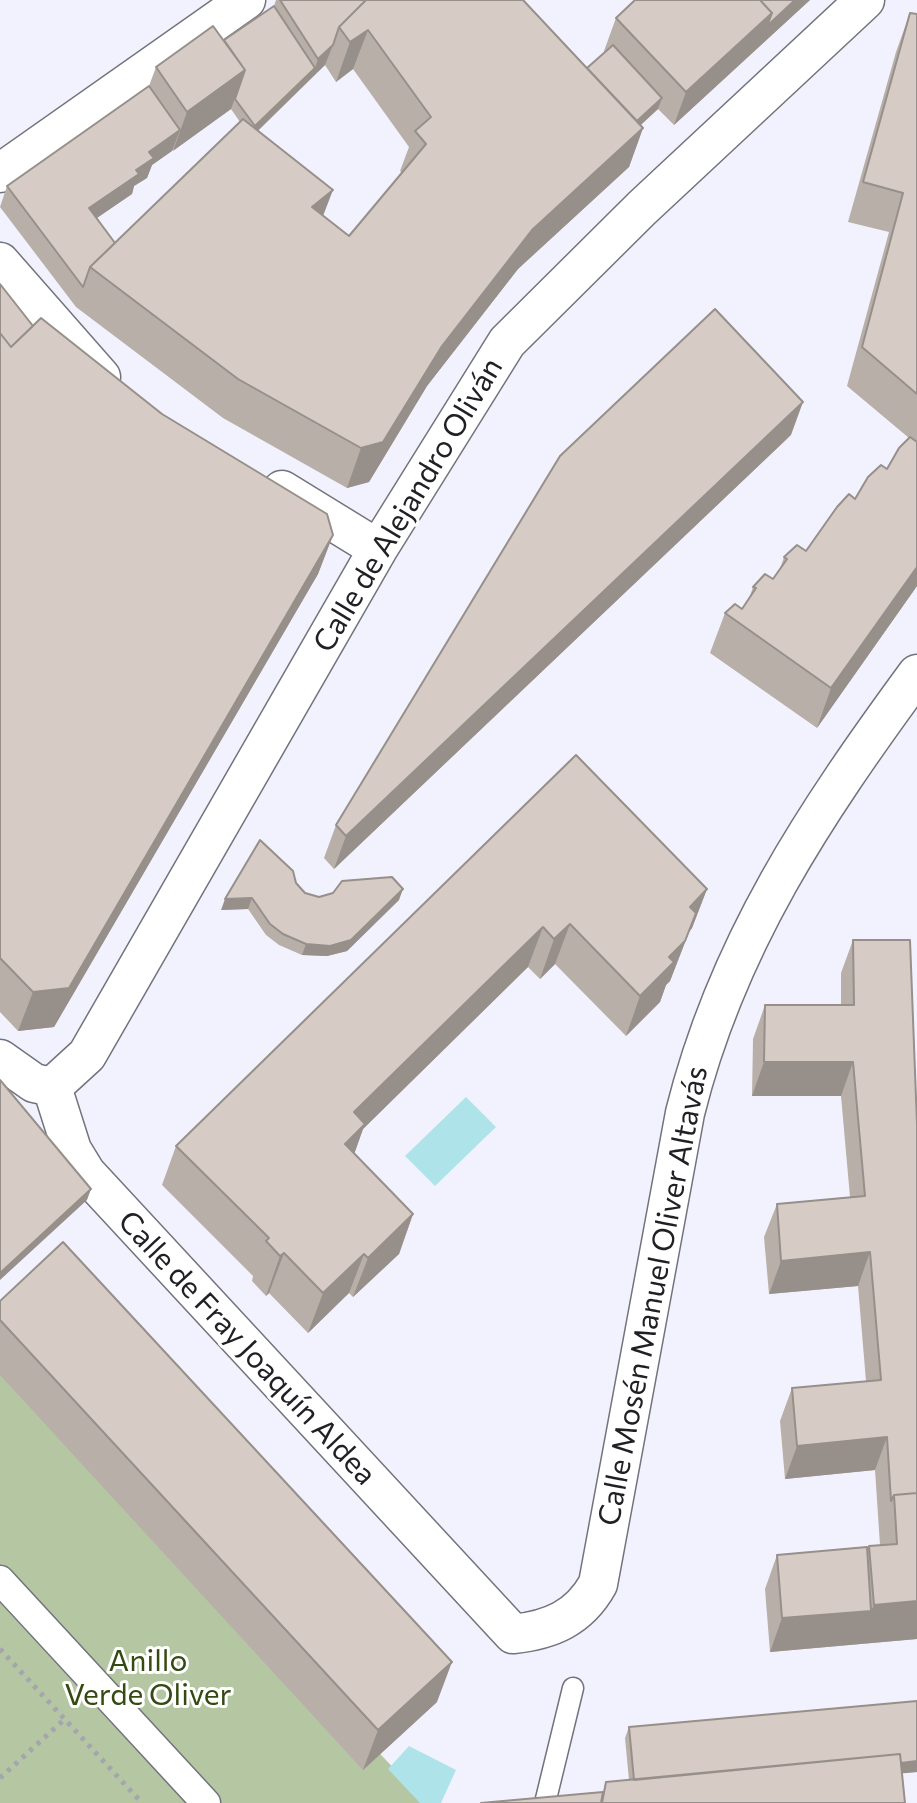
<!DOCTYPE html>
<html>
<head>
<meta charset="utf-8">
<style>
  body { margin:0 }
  canvas { display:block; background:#f1f2fe }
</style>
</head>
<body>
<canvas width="917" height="1803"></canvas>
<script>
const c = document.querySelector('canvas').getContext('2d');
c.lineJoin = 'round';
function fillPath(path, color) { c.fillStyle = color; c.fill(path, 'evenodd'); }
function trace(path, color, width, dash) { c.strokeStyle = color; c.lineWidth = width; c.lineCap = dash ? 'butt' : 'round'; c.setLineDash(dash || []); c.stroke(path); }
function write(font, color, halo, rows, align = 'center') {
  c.font = font + ' Commissioner,sans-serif'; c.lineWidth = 6; c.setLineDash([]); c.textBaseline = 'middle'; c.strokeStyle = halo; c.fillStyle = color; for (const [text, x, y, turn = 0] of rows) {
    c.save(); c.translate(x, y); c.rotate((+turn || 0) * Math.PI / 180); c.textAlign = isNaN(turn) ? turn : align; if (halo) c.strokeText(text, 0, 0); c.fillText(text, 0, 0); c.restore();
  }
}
fillPath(new Path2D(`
  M0,1356L427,1803H0Z`), '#b5c6a2');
fillPath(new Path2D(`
  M466,1097L496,1127L435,1186L405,1156Z
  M409,1746L456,1770L441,1803H420L388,1769Z`), '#aee4e9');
const service = new Path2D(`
  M545,1803L573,1688`);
const pedestrian = new Path2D(`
  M0,1580L206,1803`);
const minor = new Path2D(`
  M0,173L246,0
  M0,262L101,377
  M282,490L378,549
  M0,1059L34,1083L52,1087
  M52,1087L72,1150L86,1173L513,1634C551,1630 579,1618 598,1584L685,1113C727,944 815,813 917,674
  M52,1087L87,1055L378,549L507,342L642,208L865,0`);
trace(service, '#72737d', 23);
trace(pedestrian, '#72737d', 31);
trace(minor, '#72737d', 41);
trace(new Path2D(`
  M0,1649L142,1803
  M0,1778L66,1718`), '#a4a5af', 5, [4, 6]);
trace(service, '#fff', 20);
trace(pedestrian, '#fff', 28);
trace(minor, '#fff', 38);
fillPath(new Path2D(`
  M276,0H523L587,68L605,52L604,51L616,18L810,0L674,125L658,109L641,125L643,128L629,167L518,269L427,386L369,482L347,488L223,418L76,307L0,207L7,186L149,86L156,67L224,40L274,6ZM325,65L336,82L353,69L409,147L400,171L402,173L349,236L323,216L258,131ZM231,109L240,122L115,243L97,218L132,194L134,186L147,178L152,165Z
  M910,13L917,14V586L817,728L710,653L725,613L742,609L749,599L753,587L773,579L780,569L784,557L806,551L855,499L887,469L909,438L847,386L889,232L848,222L896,52Z
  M0,284L33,326L333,535L318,574L54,1027L18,1031L0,1012Z
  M791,435L334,869L324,858L336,825Z
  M576,755L707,889L692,928L689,932L670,981L666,985L660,1002L626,1036L555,964L540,979L528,967L363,1129L354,1154L413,1214L399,1254L353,1297L349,1293L308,1333L269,1293L266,1296L252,1281L253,1276L162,1185L176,1146Z
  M296,883L305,893L319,897L399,900L347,951L327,956L302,955L279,945L266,935L248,909L221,910Z
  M853,940L917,1639L770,1652L765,1589L777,1555L867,1552L869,1546L880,1545L875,1470L785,1479L780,1421L792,1388L866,1381L858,1286L769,1294L764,1237L777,1204L850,1197L841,1096H752L753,1039L765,1005H841V973Z
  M0,1320L437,1702L363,1770L0,1375Z
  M629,1727L917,1772L902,1773L905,1803H481L603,1792L606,1782L629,1780L625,1738Z`), '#b9afa9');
fillPath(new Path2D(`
  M795,0H810L674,125L686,92L772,13Z
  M368,30L353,69L336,82L350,42Z
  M333,45L325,65L251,137L255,126L315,68L318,59Z
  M245,70L231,109L173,151L187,112Z
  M662,98L658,109L613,150L617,140Z
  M643,128L629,167L518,269L427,386L369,482L347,488L361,448L532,230Z
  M180,130L172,151L152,165L147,178L134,186L132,194L82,228L89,208L136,170L149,152Z
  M333,190L318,229L312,207Z
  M803,402L791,435L334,869L346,836Z
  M333,535L318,574L54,1027L18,1031L33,992Z
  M917,567V586L817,728L831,688Z
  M403,889L399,900L347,951L327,956L302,955L306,944Z
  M707,889L692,928L689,932L670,981L666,985L660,1002L626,1036L640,996L690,907Z
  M252,898L248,909L221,910L225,899Z
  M570,924L555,964L540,979L554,939Z
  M543,927L528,967L363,1129L351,1163L340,1152L354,1112Z
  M764,1062H853L841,1096H752Z
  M91,1189L87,1200L0,1280V1273Z
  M413,1214L399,1254L353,1297L368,1258Z
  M870,1252L858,1286L769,1294L781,1261Z
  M284,1253L269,1293L266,1296L280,1256Z
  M364,1254L349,1293L308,1333L323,1293Z
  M887,1437L875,1470L785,1479L797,1446Z
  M917,1601V1639L770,1652L782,1618L871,1611L874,1605Z
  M452,1662L437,1702L363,1770L378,1730Z
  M917,1761V1772L631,1799Z`), '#968f8a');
const building = new Path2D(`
  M280,0H366L339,27L333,45L318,59Z
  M366,0H523L643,128L532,230L442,346L383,442L361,448L238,379L90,267L243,119L333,190L312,207L349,236L426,144L415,131L431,117L368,30L350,42L339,27Z
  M635,0H760L772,13L686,92L616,18Z
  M760,0H795L767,26L772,13Z
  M274,6L315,68L255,126L235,99L245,70L224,40Z
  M910,13L917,14V394L862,347L903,193L863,182Z
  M213,26L245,70L187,112L156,67Z
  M613,45L662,98L637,121L587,68Z
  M149,86L180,130L149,152L154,158L136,170L139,174L89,208L115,243L90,267L83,287L7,186Z
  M0,284L33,326L11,347L0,333Z
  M715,309L803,402L346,836L336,825L560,456Z
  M41,318L162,414L327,514L333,535L69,988L33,992L0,958V333L11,347Z
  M910,437L917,442V567L831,688L725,613L735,604L742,609L756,588L753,587L765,574L773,579L787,559L784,557L797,545L806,551L837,507L849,494L855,499L868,477L881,465L887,469L899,448Z
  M576,755L707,889L690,907L696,913L685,941L669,957L674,962L640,996L570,924L554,939L543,927L354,1112L365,1124L345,1144L413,1214L368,1258L364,1254L323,1293L284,1253L280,1256L266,1241L269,1238L176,1146Z
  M260,840L293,871L296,883L305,893L319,897L333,893L342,881L392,877L403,889L351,940L330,946L306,944L283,934L270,924L252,898L225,899Z
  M853,940H910L917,1124V1493L894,1495L891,1501L887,1437L797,1446L792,1388L881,1380L870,1252L781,1261L777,1204L865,1196L853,1062H764L765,1005H854Z
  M0,1080L91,1189L0,1273Z
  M63,1242L452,1662L378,1730L0,1320V1301Z
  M917,1493V1601L874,1605L869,1546L897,1544L894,1495Z
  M867,1547L871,1611L782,1618L777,1555Z
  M917,1701V1761L901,1763L900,1754L634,1780L629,1727Z
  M900,1754L905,1803H602L606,1782Z
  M603,1792L601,1803H481Z`);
fillPath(building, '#d7ccc5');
trace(building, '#968f8a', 2);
write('30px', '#1f1f24', '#fff', [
  ["Calle de Alejandro Oliván",408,505,-59],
  ["Calle Mosén Manuel Oliver Altavás",653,1296,-79],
  ["Calle de Fray Joaquín Aldea",247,1348,47]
]);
write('30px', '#344a10', '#fff', [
  ["Anillo",148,1661],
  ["Verde Oliver",148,1695]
]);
</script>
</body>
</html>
